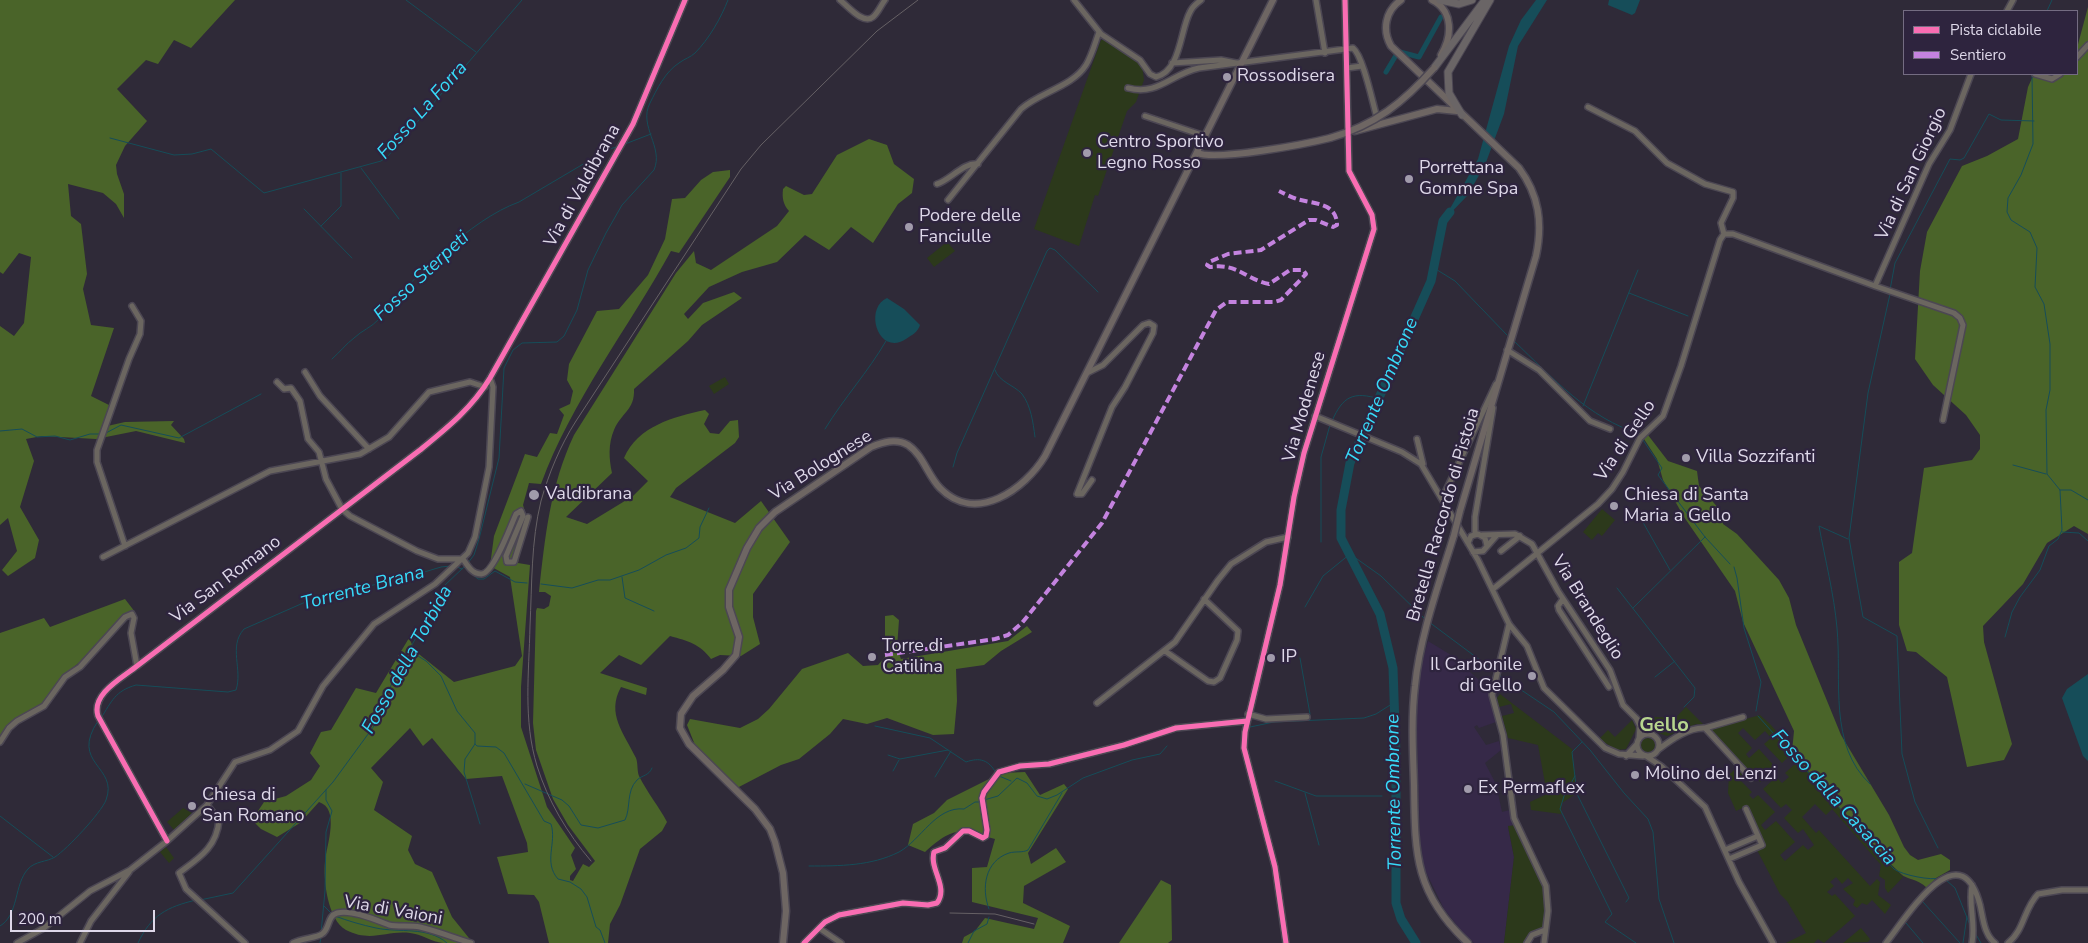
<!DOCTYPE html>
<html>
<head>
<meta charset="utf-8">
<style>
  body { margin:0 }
  #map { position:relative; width:2088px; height:943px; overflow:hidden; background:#2f2a38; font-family:"Nunito Sans",sans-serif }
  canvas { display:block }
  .legend { position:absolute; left:1903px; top:10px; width:175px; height:65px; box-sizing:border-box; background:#2e243e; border:1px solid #746c82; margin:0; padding:6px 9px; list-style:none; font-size:15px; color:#ded8e9 }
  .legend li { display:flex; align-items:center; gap:10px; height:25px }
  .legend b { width:25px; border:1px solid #746c82 }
  .scale { position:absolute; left:10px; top:910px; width:145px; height:22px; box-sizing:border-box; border:2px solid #ded8e9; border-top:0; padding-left:6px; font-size:15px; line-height:18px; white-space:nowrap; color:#ded8e9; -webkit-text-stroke:4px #2e243e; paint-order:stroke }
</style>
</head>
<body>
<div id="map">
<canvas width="2088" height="943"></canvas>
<ul class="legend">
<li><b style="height:6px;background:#f96db3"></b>Pista ciclabile</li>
<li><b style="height:6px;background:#c483df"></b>Sentiero</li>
</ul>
<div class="scale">200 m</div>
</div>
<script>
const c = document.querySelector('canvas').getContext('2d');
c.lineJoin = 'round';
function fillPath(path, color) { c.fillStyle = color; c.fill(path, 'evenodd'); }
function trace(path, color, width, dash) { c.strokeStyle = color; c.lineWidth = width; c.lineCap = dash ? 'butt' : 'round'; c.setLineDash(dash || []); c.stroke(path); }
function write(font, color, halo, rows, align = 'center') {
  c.font = font + ' "Nunito Sans",sans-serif'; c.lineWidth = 4.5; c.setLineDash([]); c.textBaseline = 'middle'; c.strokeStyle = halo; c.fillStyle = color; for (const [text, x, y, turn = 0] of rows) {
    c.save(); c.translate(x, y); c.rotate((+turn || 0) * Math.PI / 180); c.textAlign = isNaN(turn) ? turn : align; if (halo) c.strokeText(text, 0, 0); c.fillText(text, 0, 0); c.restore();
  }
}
fillPath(new Path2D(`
  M1428,641L1451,655L1490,690V697L1496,722L1479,728L1477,725L1474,727L1486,745L1499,741L1501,750L1485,763L1496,784L1502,812L1510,810L1513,826L1508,827L1514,857L1504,943H1474L1463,933L1444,909L1424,868L1420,839L1416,710L1421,666Z`), '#362948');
fillPath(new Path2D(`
  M1101,40H1105L1142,65L1144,80L1136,102L1127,111L1098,196L1095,195L1079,246L1034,229Z
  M947,242L955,251L934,267L927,258Z
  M725,377L729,384L714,394L709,386Z
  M1602,509L1615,520L1602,536L1598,533L1592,540L1583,532Z
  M1500,694L1572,749L1577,793L1562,803L1561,814L1531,810L1530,802L1547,794L1538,745L1508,738L1502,716L1514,713L1511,704L1499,707L1497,698Z
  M1686,707L1704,725L1696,724L1667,736L1653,731L1639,716L1675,718Z
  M1760,715L1771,725L1872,844L1903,877L1888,893L1885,888V880L1879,876L1881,865L1832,809L1826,815L1815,804L1802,817L1816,833L1819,830L1870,886L1877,879L1880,882L1878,895L1891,905L1885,914L1872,900L1867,905L1862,903L1857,908L1853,905L1855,900L1843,889L1853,883L1848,878L1842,884L1836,877L1830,882L1834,886L1827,892L1832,896L1835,894L1855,916L1824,943L1818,939L1814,943H1786L1806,933L1787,901L1780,894L1757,850L1765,846L1747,806L1736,811L1728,793L1729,775L1737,767L1742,774L1741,781L1752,792L1749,795L1753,799L1758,795L1775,812L1761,825L1765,830L1776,821L1795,842L1780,855L1785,861L1803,845L1808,850L1814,845L1803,829L1798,833L1784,818L1792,810L1786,804L1781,808L1763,789L1776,777L1782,783L1789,777L1785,773L1795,764L1788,757L1782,763L1764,744L1771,738L1765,731L1755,740L1743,728L1738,733L1752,748L1746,754L1749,758L1759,749L1776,768L1760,782L1710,729Z
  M1632,720L1636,729L1626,749L1617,750L1599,739L1608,730L1615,737Z
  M1641 745a7 7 0 1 1 14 0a7 7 0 1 1-14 0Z
  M183,808L192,813L174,830L167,822Z
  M1516,825L1547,893L1544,931L1528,943H1504L1514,857L1508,826Z
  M166,847L174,858L169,863L160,852Z
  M1861,928L1870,939L1868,942L1843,943Z`), '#2c391b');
fillPath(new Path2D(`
  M0,0H235L191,48L174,40L158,64L146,60L117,89L147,121L125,146L116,165L117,174L124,194V218L116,204L103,193L68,184L71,216L81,224L87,274L83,289L91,325L114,328L91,396L109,405L103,427L125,422L174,421L171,425L184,439L185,443L136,431L96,439L42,436L26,439L34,461L20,507L39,540L35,558L8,576L2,570L17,551L8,518L0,525V326L14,336L24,323L31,257L19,253L3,274L0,272Z
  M2088,7V534L2074,526L2047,543L2023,584L1983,626L1984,642L2012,744L2004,760L1967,767L1947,677L1916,652L1907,651L1899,625V562L1912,553L1924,468L1972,460L1980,449V435L1966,415L1933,385L1915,359L1920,271L1927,232L1962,166L1987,156L2018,139L2028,87L2034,74H2077V48Z
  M869,139L887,145L894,164L914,179L912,193L898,204L873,243L851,227L829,250L805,235L777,262L742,272L709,287L684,314L688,319L703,303L734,292L742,298L702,325L688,341L634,389C635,410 621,413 614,430C608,444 609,459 612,473L566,517L587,524L633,496L648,481L624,458C638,426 673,417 705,410L709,414L704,424L710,433L719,434L730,421L738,420L739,437L735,443L676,488L670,497L735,523L761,501L790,542L753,594V617L760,644L741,656L720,655L711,659C700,644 688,641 670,636L641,665L619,655L600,673L647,688L646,695L621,687C606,714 624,733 636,758C638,763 637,771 639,776C647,792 659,807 667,822L662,831L640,849L620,905L610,924L608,943H549L539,902L534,895L508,894L497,857L528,852L527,843L502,776L466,779L432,738L423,746L410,728L371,768L383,782L374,810L412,836L408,850L415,864L432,872L452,917L473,943C463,943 453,943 443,943C432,942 421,934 410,933C387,930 371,943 346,930C328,920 323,881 325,861C327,844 340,809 319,802L300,823L277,837L261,829L252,820L264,802L286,796L311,780L320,766L310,753L321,732L331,730L356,688L376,693L409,638L415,651L454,682L515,666L522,656L510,577L490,566L494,536L525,454L537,457L550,433L557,434L564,415L559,409L570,404L573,391L567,380L569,364L597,311L619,309L648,275L665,239L672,199L685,198L701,180L713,172L730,170V177L679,253L671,251C628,329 572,400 541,484L529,483L523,505L526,515L518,563L530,565L521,687V727L547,807L575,848L571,855L576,869L570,876V880L573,881L583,864L589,867L595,861L568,825L553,799L536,750L533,723L536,611L537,608L544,609L549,606L551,596L545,592H539C545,537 550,486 574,435L676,273L694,251L696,263L711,270L777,226L789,211C783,204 782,198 783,189L786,186L804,195L812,194L837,155Z
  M1648,435L1668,461L1697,471L1699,486L1720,510L1723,524L1737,534L1779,580L1789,598L1796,625L1841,735L1889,815L1904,847L1910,855L1918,860L1941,854L1950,860V870L1936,878L1927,888C1917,878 1907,880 1901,874C1861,836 1827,793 1792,752L1794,731L1743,622L1735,591L1684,517L1663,480L1657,459L1644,439Z
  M125,599L135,612L121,617L80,662L61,677L51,695L40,706L10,725L0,739V633L44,618L50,627Z
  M893,615L899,620L897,648L901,659L1008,641L1027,626L1032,632L1001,651L984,665L956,669L957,701L954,734L933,735L887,718L867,724L843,719L830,734L799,759L781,765L737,788L699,755L687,725L690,719L740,728L758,719L769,709L802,669L848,653L863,666L878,665L885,657V616Z
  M1025,772L1040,795L1064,784L1068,789L1028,853L1031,864L1056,848L1066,862L1024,886L1023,903L1070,926L1063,943H962L964,937L975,931L985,918L1034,929L1038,918L972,902V868L987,867L995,839C959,829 954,826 925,852L908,845L913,824L934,813L947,800L1001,773Z
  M1161,880L1171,885L1172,940L1168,943H1119Z`), '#4a6429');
fillPath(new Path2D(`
  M1536,0H1547L1518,46L1504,114L1485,165L1467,196L1443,221L1478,159L1509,46L1521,20Z
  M1609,0H1640L1635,13L1632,15L1608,5Z
  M887,298L904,309L920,325C918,332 912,335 906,339C879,357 863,309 887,298Z
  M2088,674V761L2083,756L2062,698L2067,689Z`), '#164d59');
trace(new Path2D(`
  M406,0L476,52
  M2047,11L2052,0
  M110,138L174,155L192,154L211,149L264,193L381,161L388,156L522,0
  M625,144L651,134
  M361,168L399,219
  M304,209L352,258
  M321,226L341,206V173
  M1434,268L1455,281L1507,335
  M1890,290L1895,263L1950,159L1960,160L1964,158L1989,114L2001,120L2034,121
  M1629,293L1688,316
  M1890,294L1868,393L1849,538L1863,617L1897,636L1902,754L1915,802L1938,848
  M1514,341C1553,378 1588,418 1640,434
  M332,359C340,352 346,344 354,338C361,331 372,327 379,319C410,280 471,219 519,202L607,150L619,146
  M995,370C999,382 1014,385 1022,394C1031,406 1033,422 1035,437
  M1583,406L1638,270
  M1332,421C1343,396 1353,391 1380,399
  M825,429C844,398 868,372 886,341
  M0,431L22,429L37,437L55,436L70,440L90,434H100
  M106,433L121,425L179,438L261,394
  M1643,440L1662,468L1658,475L1705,537L1730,564
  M2013,465L2046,474
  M953,467L957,453L1047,251L1050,248L1055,250L1098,292
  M2060,490H2071L2088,500
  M1640,517L1670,570
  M2062,532L2079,533L2088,541
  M1848,539L1819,526C1825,559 1834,594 1837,628C1842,680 1828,745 1870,784
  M1321,542V457L1330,425
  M468,563L474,555L479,539L499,458L504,368L513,350L522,343L557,342L564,336L577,310L588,270L606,233L622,205L654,170C664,147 638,126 650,103C657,89 665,72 679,63C684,59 691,57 695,53C709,39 721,18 728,0
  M457,567L462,569
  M464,567L478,579H484L495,571L515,582L527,583
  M1734,567L1737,578L1744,628L1761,682L1756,711
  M622,577L625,598L654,611
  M541,584L572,588L598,580H610L639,570L666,555L686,548L699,538L700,527L709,508
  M1617,588L1695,688L1694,697L1684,707
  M1305,607L1323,576L1350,554L1381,576L1426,620
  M1633,608L1705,537
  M1429,622L1496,672
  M2005,637L2012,612L2020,597L2040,570L2049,546L2058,539L2062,530L2060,490L2047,474L2046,410L2050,390V344L2044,304L2035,287L2037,248L2030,232L2011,220L2007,212L2008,198L2021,175L2033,144L2032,74
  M410,651L426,661L441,676L457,711L475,733V744L465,759L464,772L480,824
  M1300,658L1310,714
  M1499,675L1554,712L1590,750L1624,793L1648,819L1653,832L1659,899L1674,943
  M1655,677L1675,661
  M1758,716L1894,869C1902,875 1932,881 1940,878
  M101,718C112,701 115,691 136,685L228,692L236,690C243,669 228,647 244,629L310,600L411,576L441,567L451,566
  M875,726L930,738L966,762C980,757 989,760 996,773
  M1250,727L1274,722L1364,718L1376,714L1395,702
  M1582,742L1572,752L1577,794L1629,898L1626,902
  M475,744L477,746L496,747L504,753L544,821L551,824C557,843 543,862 558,879L570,882L581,889L587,897L596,927L600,930L605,943
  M888,755L900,759L948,750
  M893,771L899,760
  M999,776L1011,781
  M1575,776L1564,796L1560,809L1612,914L1605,922L1636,943
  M935,777L951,751
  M1275,781L1316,796H1382
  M525,784L562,800L569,806L581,825L598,828L625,820C631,808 626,791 637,780C642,775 649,776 652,768
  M1305,793L1319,845
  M984,800L998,796L1017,778L1027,783L1037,796L1047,799L1057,795L1083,778L1132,760L1160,754L1167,746
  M0,816L53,857
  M809,866C840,866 871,866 899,852C921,840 936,806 964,809L975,802H981
  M1946,880L1955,888L1970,925
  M200,900L233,893L333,782L374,726L395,676L444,586L465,566
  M1923,902L1960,943
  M324,906L332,914
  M989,909C981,888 985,861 1009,853C1016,851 1022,853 1028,850L1062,793
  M335,916C348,921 362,925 376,928C399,933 428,926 447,943
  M1906,923L1923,943
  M0,926C19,915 14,884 28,869C35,861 47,862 55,857C67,849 101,813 106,800C119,766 69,764 98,721
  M321,933L325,891L326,832L332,811L326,800V790
  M1975,933L1981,943
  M138,943C151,915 167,907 196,900
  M320,943L321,937
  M968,943L974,931L987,924L989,917
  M1963,943L1967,916`), '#164d59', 1);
trace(new Path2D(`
  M1400,52L1419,57L1441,17
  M1386,72L1395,57`), '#164d59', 5);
trace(new Path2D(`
  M1416,943L1401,919L1396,903V755L1393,668L1380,614L1341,538V510L1350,463L1431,281L1443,221L1450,212`), '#164d59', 9);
const minor = new Path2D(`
  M840,0C848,6 863,25 873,17C878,13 881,5 885,0
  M1074,0L1101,34L1140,60L1150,74L1156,77C1181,71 1180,30 1190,12C1192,7 1197,3 1201,0
  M1316,0L1325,53
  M2007,11L2013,0
  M2077,57L2088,45
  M1172,63L1221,60L1236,63
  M1347,68L1362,66
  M2035,74L2052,79L2060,74
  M1128,88C1158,96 1171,74 1199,68L1353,48C1363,56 1372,100 1376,114
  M1588,107L1635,131L1667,163L1705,184L1733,192V198L1721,223L1724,234
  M1145,116L1205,136
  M937,184C950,180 964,162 978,164
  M948,200L1021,109C1040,92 1072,87 1086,65C1092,55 1095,43 1099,32
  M1724,234H1733L1875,286L1929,164L1950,130L1971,74
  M1875,286L1954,313L1960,318L1963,325L1943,420
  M1507,350L1539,370L1590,421L1610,429
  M305,372L320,396L369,449
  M1087,373L1103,365L1143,325L1149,323L1154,326L1153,333L1125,387L1112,407L1077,494H1082L1092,480
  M277,382L284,389L291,388L300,401L308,439L319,452L326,479L342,509L350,516L417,551L438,559H462
  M1315,416L1402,452L1421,464L1478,560L1509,624L1527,646L1544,688L1605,748L1619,754L1643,756
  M1417,439L1423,464
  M1442,499L1496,384
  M1475,534V517L1493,408
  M1482,535L1515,534L1532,544L1558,591L1610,670L1623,705L1654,736
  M1468,543L1471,536L1478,534L1485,538L1487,546
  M125,546L97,462V450L129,359L140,334L141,321L132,306
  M1501,551L1520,536
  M1473,552L1483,551L1497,535
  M103,557L270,471L360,454L389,437L429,392L470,382L485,387
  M463,559C467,565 472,574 481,574C493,575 511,525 516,514L521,511L523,516L506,556L507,562H514L528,517
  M1493,589L1598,504L1612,489L1623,472L1640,438L1663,416L1681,366L1720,240L1724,234
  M1563,599L1558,606L1559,610L1609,687
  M1509,624L1492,695L1503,735L1514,818L1546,886L1548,911L1544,943
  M1165,651L1208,681L1214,682L1220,678L1237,640L1238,631L1204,599
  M1097,703L1175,642L1218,580L1231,564L1266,542L1288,537
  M1248,714L1266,719L1307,717
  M1636,718L1640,726L1639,739
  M1705,728L1743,717
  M1637 745a11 11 0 1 1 22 0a11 11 0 1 1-22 0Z
  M0,742L9,728L17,721L44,706L65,677L80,667L125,617L132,614L134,618L131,633L137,666
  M1659,749C1671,740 1689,727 1705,728L1751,778
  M1626,756L1637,744
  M1646,756L1661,766L1705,807L1739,882L1773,943
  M207,805L219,820C217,847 199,858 179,873L186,889L245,943
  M1746,809L1758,836
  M167,841L98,716C91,694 122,678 137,666L420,450C447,428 472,408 490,378L633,124L685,0
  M1725,850L1758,836L1762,845L1729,859
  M1972,885C1968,905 1976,923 1972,943
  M819,928L841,943
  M17,943L44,928L90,891L130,870L167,841L207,805L235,762L270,750L298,731L323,686L374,624L435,584L468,553L475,537L489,467L493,387L490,378
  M80,943L91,921L129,872
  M293,943C302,938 317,938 322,934C330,929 327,916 337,913C351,909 376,920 389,925C398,927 410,925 420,927C437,931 454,938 471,943
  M804,943L825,922L839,915L903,903L928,905L937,903C949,887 929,869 934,852L945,848L963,831H969L983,838L986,836L987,830L982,798L984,792L999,772L1020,766L1049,764L1124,745L1176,728L1247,721
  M1286,943L1275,867L1244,748L1245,732L1280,585L1294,497L1304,453L1374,229L1372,215L1349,171L1345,0
  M1527,943L1532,935L1545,930
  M1886,943C1906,918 1960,829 1980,905C1983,918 1984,935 1995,943
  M2008,943C2024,931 2024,908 2038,894L2062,890H2088`);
const major = new Path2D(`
  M1401,0C1385,11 1382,30 1391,46L1519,168C1539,195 1543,223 1536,256L1460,511
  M1432,0C1454,11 1452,37 1441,55
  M1355,131L1437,109L1457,111
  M1197,153C1217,161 1306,144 1330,138
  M1454,535C1439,584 1420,635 1415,686C1411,719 1413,752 1414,785C1415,853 1414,893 1468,943
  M783,943L786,911L783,873L775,842L770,829L755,809L689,744L680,728L681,714L693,696L723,670L736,655L739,637L729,607V590L747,548L759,528L775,512L871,447C883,442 896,438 908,445C923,455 928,476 940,488C976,525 1025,489 1045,456L1273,0`);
const highway = new Path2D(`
  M1440,0L1459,4L1472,0
  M1434,68L1485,0
  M1462,115L1449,93L1448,72L1490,0`);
trace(minor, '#4c4753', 8);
trace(major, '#4c4753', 9);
trace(highway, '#4c4753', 9);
trace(minor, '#6b6660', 5);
trace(major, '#6e6663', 6);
trace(highway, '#6a6566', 7);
trace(new Path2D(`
  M591,861C567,833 548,801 537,766C523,720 529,673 530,626C532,585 531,541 541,501C549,473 560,446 576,421L741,169L761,145L877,31L918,0
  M950,913L995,914L1034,924`), '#666165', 1);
const majorBridge = new Path2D(`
  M1330,138C1375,125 1403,103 1434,68
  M1454,535L1460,511`);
trace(majorBridge, '#4c4753', 9, []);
trace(majorBridge, '#6e6663', 6);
trace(new Path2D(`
  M885,655L995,639L1008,635L1022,623L1102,523L1216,310L1227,302H1274L1281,300L1306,274L1303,270H1290L1269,284C1243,278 1238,263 1210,267L1207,265L1209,262L1228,254L1261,250L1309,220H1316L1333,227L1337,225C1337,202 1313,204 1297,199C1291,197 1285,194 1279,191`), '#c483df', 4, [8, 4]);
trace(new Path2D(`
  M167,841L98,716C91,694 122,678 137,666L420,450C447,428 472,408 490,378L633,124L685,0
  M804,943L825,922L839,915L903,903L928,905L937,903C949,887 929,869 934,852L945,848L963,831H969L983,838L986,836L987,830L982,798L984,792L999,772L1020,766L1049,764L1124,745L1176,728L1247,721
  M1286,943L1275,867L1244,748L1245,732L1280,585L1294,497L1304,453L1374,229L1372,215L1349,171L1345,0`), '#f96db3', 5);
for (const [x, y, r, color] of [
  [1227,77,5,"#a19bab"],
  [1087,153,5,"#a19bab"],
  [1409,179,5,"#a19bab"],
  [909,227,5,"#a19bab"],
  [1686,458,5,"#a19bab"],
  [534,495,6,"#a19bab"],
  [1614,506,5,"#a19bab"],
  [872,657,5,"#a19bab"],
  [1271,658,5,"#a19bab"],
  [1532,676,5,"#a19bab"],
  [1635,775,5,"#a19bab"],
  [1468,789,5,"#a19bab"],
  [192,806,5,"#a19bab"]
]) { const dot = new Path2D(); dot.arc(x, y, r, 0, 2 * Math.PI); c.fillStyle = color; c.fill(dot); trace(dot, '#2e243e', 2); }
write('18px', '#ded8e9', '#2e243e', [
  ["Rossodisera",1237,77],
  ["Centro Sportivo",1097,143],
  ["Legno Rosso",1097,164],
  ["Porrettana",1419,169],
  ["Gomme Spa",1419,190],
  ["Podere delle",919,217],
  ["Fanciulle",919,238],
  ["Villa Sozzifanti",1696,458],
  ["Valdibrana",545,495],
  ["Chiesa di Santa",1624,496],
  ["Maria a Gello",1624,517],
  ["Torre di",882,647],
  ["Catilina",882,668],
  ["IP",1281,658],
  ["Il Carbonile",1522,666,"right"],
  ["di Gello",1522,687,"right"],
  ["Molino del Lenzi",1645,775],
  ["Ex Permaflex",1478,789],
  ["Chiesa di",202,796],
  ["San Romano",202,817]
], 'left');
write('18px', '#ded8e9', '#2e243e', [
  ["Via di San Giorgio",1912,174,-65],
  ["Via di Valdibrana",583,186,-61],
  ["Via Modenese",1305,407,-74],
  ["Via di Gello",1626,441,-56],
  ["Via Bolognese",821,466,-32],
  ["Bretella Raccordo di Pistoia",1444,515,-74],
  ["Via San Romano",226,580,-37],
  ["Via Brandeglio",1587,608,58],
  ["Via di Vaioni",393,911,10]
]);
write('italic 19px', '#37daf9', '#2e243e', [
  ["Fosso La Forra",423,111,-48],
  ["Fosso Sterpeti",422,277,-43],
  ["Torrente Ombrone",1383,391,-67],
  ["Torrente Brana",363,589,-15],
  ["Fosso della Torbida",408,660,-61],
  ["Torrente Ombrone",1395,792,-91],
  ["Fosso della Casaccia",1833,798,48]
]);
write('bold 20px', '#b7d58e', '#2e243e', [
  ["Gello",1664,726]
]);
</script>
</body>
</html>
